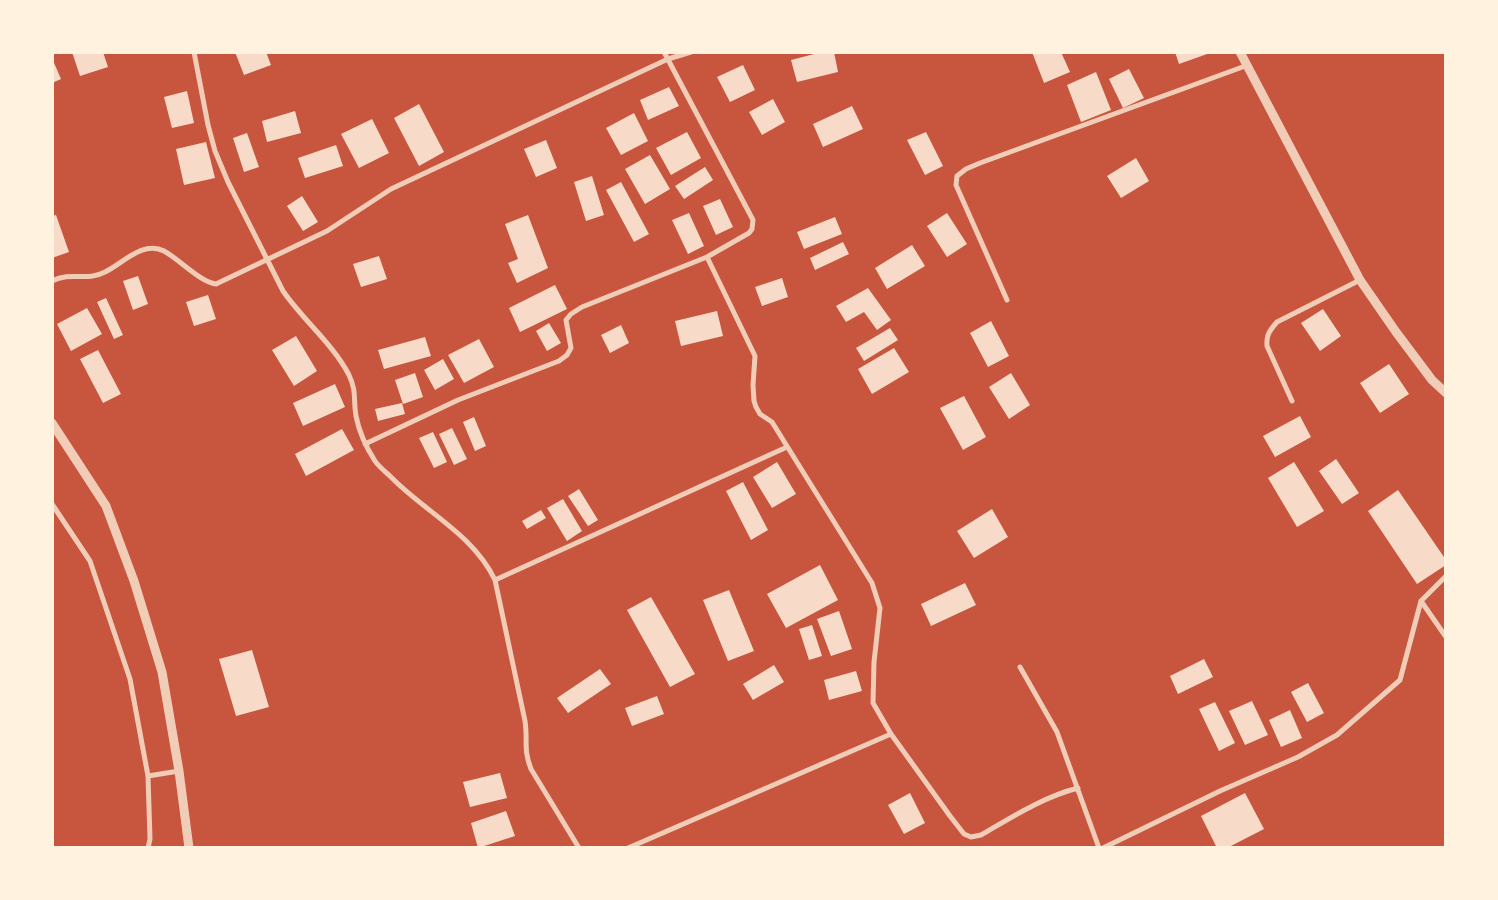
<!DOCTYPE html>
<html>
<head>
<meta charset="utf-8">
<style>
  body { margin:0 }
  #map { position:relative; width:1498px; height:900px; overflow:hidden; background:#c8553d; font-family:Barlow,sans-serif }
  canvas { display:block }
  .frame { position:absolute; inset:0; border:54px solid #fff3e0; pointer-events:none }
</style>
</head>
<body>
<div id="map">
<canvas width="1498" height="900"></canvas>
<div class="frame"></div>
</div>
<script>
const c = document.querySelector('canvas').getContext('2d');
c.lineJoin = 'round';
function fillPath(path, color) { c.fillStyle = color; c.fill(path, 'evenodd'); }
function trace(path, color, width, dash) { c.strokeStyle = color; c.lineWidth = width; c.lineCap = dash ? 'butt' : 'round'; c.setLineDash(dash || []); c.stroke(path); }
fillPath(new Path2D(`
  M72,52H103L108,67L80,76Z
  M235,52H266L271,65L244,75Z
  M822,52H834L838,72L797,82L791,60Z
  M1032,52H1061L1070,72L1044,83Z
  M1175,52H1210V53L1179,64Z
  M52,58L61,79L52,83Z
  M743,65L755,90L730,102L717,77Z
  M1129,69L1144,98L1123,108L1109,79Z
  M1096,72L1111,110L1081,122L1067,85Z
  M669,87L679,106L648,120L640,100Z
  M187,91L194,123L172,128L164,97Z
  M773,99L785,122L762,135L749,112Z
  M419,104L444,152L419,166L394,118Z
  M852,106L863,129L823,147L813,124Z
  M295,111L301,133L267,142L262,121Z
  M634,113L648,141L621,155L606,128Z
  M372,119L389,153L359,168L341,134Z
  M687,132L701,158L671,175L656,148Z
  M926,132L943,166L925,175L907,140Z
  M247,133L259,167L244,172L233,138Z
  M546,140L557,168L536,177L524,149Z
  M206,142L215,178L184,185L176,149Z
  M336,145L343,166L305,178L298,158Z
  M650,155L670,189L645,204L625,169Z
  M1136,158L1149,181L1121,198L1107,176Z
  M705,167L713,180L684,199L675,186Z
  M592,176L604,215L586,221L574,182Z
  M621,182L649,234L634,242L606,190Z
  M302,196L318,222L303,231L287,206Z
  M720,199L733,227L716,235L703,206Z
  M689,213L704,246L688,254L672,220Z
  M947,213L967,244L947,257L927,226Z
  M56,215L69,252L52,258V216Z
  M528,215L548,268L517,283L508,263L518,259L505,224Z
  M835,217L842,234L804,249L797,232Z
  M843,242L849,254L815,270L810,258Z
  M912,245L925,266L887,289L875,268Z
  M379,256L387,279L361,287L353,264Z
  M138,276L148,304L133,310L123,281Z
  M782,278L788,297L762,306L755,287Z
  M555,285L567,309L520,332L509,308Z
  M868,288L891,320L877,330L864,312L846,322L836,306Z
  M208,295L216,319L194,326L186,302Z
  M106,298L123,335L114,339L97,302Z
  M87,308L102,334L71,351L57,324Z
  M1323,309L1341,336L1320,351L1301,323Z
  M717,311L723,336L681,346L675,321Z
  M991,321L1009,356L988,367L970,333Z
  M549,323L561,343L547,351L536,331Z
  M621,325L629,343L610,353L601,335Z
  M890,328L898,340L864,361L856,348Z
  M296,336L317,371L294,386L272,350Z
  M425,337L431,356L384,369L378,350Z
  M479,339L494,367L464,383L448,355Z
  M894,348L909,372L872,394L858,369Z
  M98,350L121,394L103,403L80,359Z
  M443,359L454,379L435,390L424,370Z
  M1389,364L1409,394L1380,413L1360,383Z
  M415,373L423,397L403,404L395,380Z
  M1011,373L1030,405L1009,419L989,387Z
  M335,384L345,407L303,426L293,403Z
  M964,396L986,437L963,450L940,408Z
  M402,403L405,414L378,421L375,409Z
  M1300,416L1311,437L1275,457L1263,436Z
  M474,417L486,446L475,451L463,422Z
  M452,428L467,459L454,465L439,434Z
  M342,429L354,450L306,476L295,454Z
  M433,432L447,462L434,468L419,438Z
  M1336,459L1359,493L1342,504L1319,471Z
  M777,462L796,494L772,508L753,477Z
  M1294,462L1324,511L1297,527L1268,478Z
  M743,482L768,530L751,540L726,491Z
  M579,489L598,520L588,526L568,496Z
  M1398,490L1446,560V565L1417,584L1368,511Z
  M563,499L582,531L567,541L547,508Z
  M992,509L1008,537L974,558L957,531Z
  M541,510L546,518L527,529L522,521Z
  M820,565L838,600L786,628L767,594Z
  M965,583L976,605L931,626L921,604Z
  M729,590L754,651L728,661L703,600Z
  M651,597L695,674L670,687L627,610Z
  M839,611L852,649L831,656L817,619Z
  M812,625L822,656L809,660L799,629Z
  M252,650L269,707L236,716L219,659Z
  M1204,659L1213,677L1178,694L1170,676Z
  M774,665L784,682L753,700L743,684Z
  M600,669L611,684L568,713L557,698Z
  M856,671L862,691L829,700L824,680Z
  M1308,683L1324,713L1307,722L1291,692Z
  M657,696L664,714L632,726L625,708Z
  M1252,701L1268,735L1245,745L1229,711Z
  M1215,702L1235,743L1219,751L1199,709Z
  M1290,710L1302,738L1281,747L1269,720Z
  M500,773L507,798L470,807L463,782Z
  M910,793L925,823L904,834L888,805Z
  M1245,793L1264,829L1227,848H1217L1201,816Z
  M506,811L515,836L478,848L471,823Z`), '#f7dbc8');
trace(new Path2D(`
  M194,52L208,125L215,151L228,182L283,291C303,320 333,344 349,375C357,392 353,399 356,416C359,432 366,447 375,461C379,467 386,472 391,477C425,512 473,534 495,580L525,721C528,741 523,749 531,769L579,848
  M664,52L753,220L752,229L749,233L707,257L755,356L753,385L754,401L756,407L760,414L772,422L872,583L880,608L874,662L873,703L891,734L950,816L964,834L971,837L981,835C1012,817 1043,797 1078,788
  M52,281C72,271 86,282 105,272C122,264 143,240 164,251C179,259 200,282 216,284L327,231L391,189L668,59L691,52
  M1007,300L956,185L957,176L966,169L980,163L1248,65
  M1292,401L1267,346C1266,335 1270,330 1277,322L1360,280
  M365,444L458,400L559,361L567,355L571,348L566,320L571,314L582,307L707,257
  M52,504L90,561L130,679L148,776L150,839L148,848
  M495,580L787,447
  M1421,601L1446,637
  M1020,667L1057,732L1099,848
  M148,776L179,771
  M628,848L891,734
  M1103,848L1220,791L1298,757L1337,735L1400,680L1421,601L1446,576`), '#f1ccb7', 5);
trace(new Path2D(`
  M1240,52L1360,280L1396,332L1432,380L1446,393
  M52,423L106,506L134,581L162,672L179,771L189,848`), '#f1ccb7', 9);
</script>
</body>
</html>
